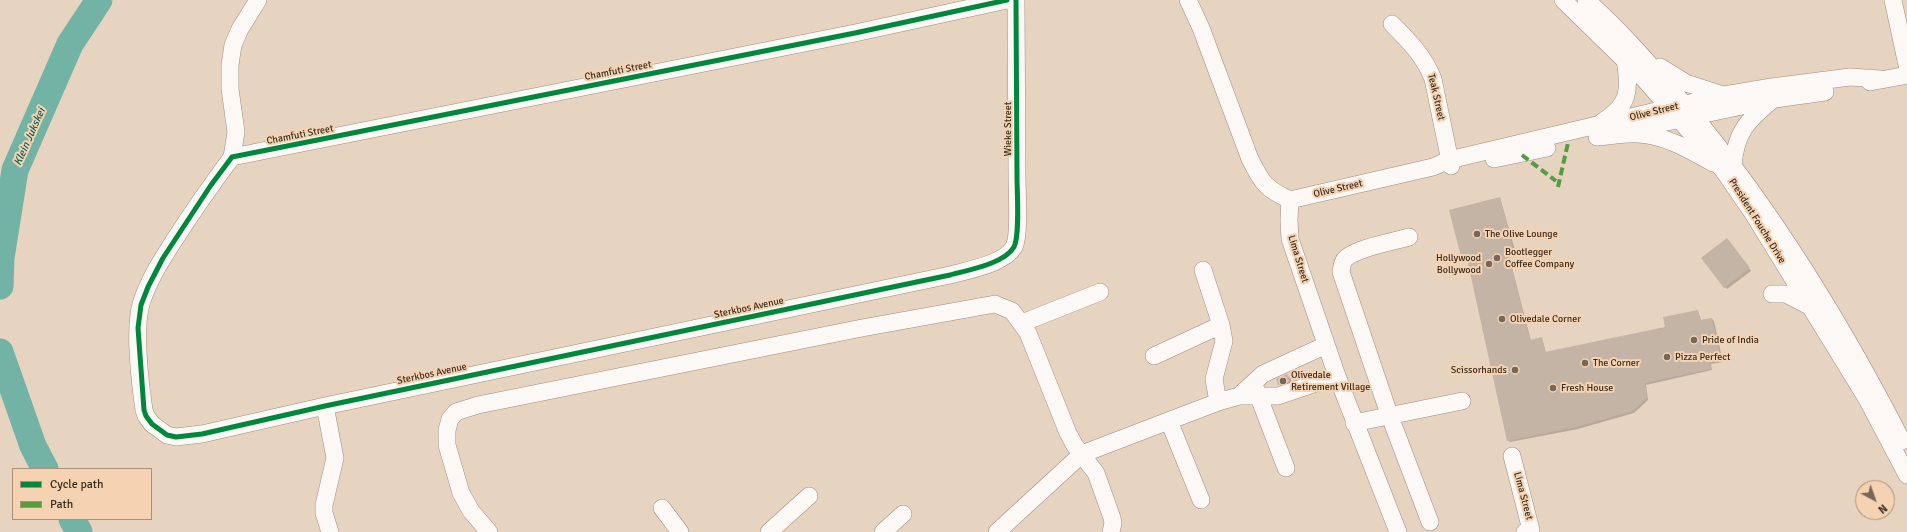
<!DOCTYPE html>
<html>
<head>
<meta charset="utf-8">
<style>
  body { margin:0 }
  #map { position:relative; width:1907px; height:532px; overflow:hidden; background:#e6d3c0; font-family:Signika,sans-serif }
  canvas { display:block }
  .legend { position:absolute; left:12px; top:468px; width:140px; height:52px; box-sizing:border-box; background:#f5d2b1; border:1px solid #aa9077; margin:0; padding:5px 7px; list-style:none; font-size:12px; color:#3a2d20 }
  .legend li { display:flex; align-items:center; gap:8px; height:20px }
  .legend b { width:20px; border:1px solid #aa9077 }
  .north { position:absolute; left:1855px; top:480px; width:40px; height:40px; box-sizing:border-box; background:#f5d2b1; border:1px solid #aa9077; border-radius:50%; rotate:139deg; font-size:11px; font-weight:700; line-height:16px; text-align:center; color:#3a2d20 }
  .north::after { content:''; display:block; margin:auto; width:14px; height:18px; background:#766758; clip-path:polygon(50% 0,100% 100%,50% 72%,0 100%) }
</style>
</head>
<body>
<div id="map">
<canvas width="1907" height="532"></canvas>
<ul class="legend">
<li><b style="height:5px;background:#00873e"></b>Cycle path</li>
<li><b style="height:5px;background:#529d3f"></b>Path</li>
</ul>
<div class="north">N</div>
</div>
<script>
const c = document.querySelector('canvas').getContext('2d');
c.lineJoin = 'round';
function fillPath(path, color) { c.fillStyle = color; c.fill(path, 'evenodd'); }
function trace(path, color, width, dash) { c.strokeStyle = color; c.lineWidth = width; c.lineCap = dash ? 'butt' : 'round'; c.setLineDash(dash || []); c.stroke(path); }
function write(font, color, halo, rows, align = 'center') {
  c.font = font + ' Signika,sans-serif'; c.lineWidth = 4; c.setLineDash([]); c.textBaseline = 'middle'; c.strokeStyle = halo; c.fillStyle = color; for (const [text, x, y, turn = 0] of rows) {
    c.save(); c.translate(x, y); c.rotate((+turn || 0) * Math.PI / 180); c.textAlign = isNaN(turn) ? turn : align; if (halo) c.strokeText(text, 0, 0); c.fillText(text, 0, 0); c.restore();
  }
}
fillPath(new Path2D(`
  M1500,198L1515,250L1508,252L1531,341L1542,338L1546,353L1666,328L1698,311L1701,320L1712,319L1714,321L1723,362L1711,364L1712,370L1646,385L1648,400L1634,413L1578,429L1510,442L1508,440L1469,261L1465,262L1463,260L1451,211Z
  M1729,241L1751,271L1727,289L1725,287Z
  M1287,375L1291,379L1294,386L1283,389L1277,380Z`), '#0003');
trace(new Path2D(`
  M0,286L1,258L15,170L70,44L99,0
  M0,352L33,446L45,469
  M72,519L79,532`), '#73b3a5', 27);
fillPath(new Path2D(`
  M1500,197L1513,249L1507,250L1530,340L1542,337L1545,352L1665,327L1663,317L1698,310L1700,320L1712,318L1721,361L1710,362L1711,369L1645,383L1647,398L1633,411L1576,427L1507,441L1467,259L1462,260L1449,210Z
  M1727,238L1750,268L1724,288L1701,258Z
  M1287,374L1290,381L1278,385L1276,379Z`), '#c3b4a6');
const minor = new Path2D(`
  M1188,0L1201,28L1250,159C1262,183 1266,189 1290,200L1289,220L1290,239L1337,376L1398,532
  M1563,0L1645,80L1723,170L1754,215L1867,399L1907,475
  M1586,0C1617,27 1644,58 1671,89C1764,196 1838,316 1902,441
  M1893,0L1907,65
  M1392,24C1409,41 1424,56 1433,79L1451,166
  M1660,67L1686,83L1723,95
  M1870,82L1907,75
  M1602,122C1630,105 1630,90 1625,59
  M1615,133L1775,99L1825,92
  M1597,137C1611,136 1625,133 1638,134C1665,135 1690,150 1713,163
  M232,157C212,184 193,211 175,239C162,259 148,281 141,304C134,330 140,382 144,410L146,416L152,424L167,435L176,437L202,434L325,406L950,275C968,270 1004,264 1014,247C1020,235 1017,192 1017,177C1017,118 1016,59 1016,0
  M232,157L855,33L1007,0
  M232,157L236,132L230,89V65L233,45L240,29L258,0
  M1494,159L1547,148
  M1733,165C1736,132 1747,121 1771,101
  M1290,200L1433,167L1449,160L1724,95L1772,87L1850,77L1880,79
  M1409,237C1392,242 1360,247 1346,258C1342,261 1342,267 1341,272L1389,414L1430,522
  M1203,270L1221,325L1224,341L1214,379L1218,402
  M1772,294H1786L1811,307
  M1022,323L1100,292
  M1154,356L1221,325
  M1255,387L1286,468
  M1239,396L1263,374L1326,345
  M325,406L335,458L324,505V513L330,532
  M1169,421L1201,500
  M1354,423L1462,401
  M1512,456L1531,530L1525,532
  M662,508L680,532
  M489,532L471,511L461,493L447,445V430L450,419L456,412L478,405L862,328L995,304L1012,311L1028,333L1068,433L1075,446L1096,473L1112,518L1113,523L1111,532
  M769,532L809,496
  M883,532L903,514
  M997,532L1082,454L1218,402L1239,396H1278L1337,376`);
trace(minor, '#9d8f81', 18);
trace(minor, '#fbf8f6', 17);
trace(new Path2D(`
  M1522,155L1556,181
  M1558,187L1568,143`), '#529d3f', 4, [8, 4]);
trace(new Path2D(`
  M1007,0L855,33L232,157L211,185L163,258L148,287L141,305L138,328L144,410L146,416L152,424L167,435L176,437L202,434L325,406L950,275C968,270 1004,264 1014,247C1020,235 1017,192 1017,177C1017,118 1016,59 1016,0`), '#00873e', 5);
for (const [x, y, r, color] of [
  [1477,234,4,"#766758"],
  [1497,258,4,"#766758"],
  [1489,264,4,"#766758"],
  [1502,319,4,"#766758"],
  [1694,340,4,"#766758"],
  [1667,357,4,"#766758"],
  [1585,363,4,"#766758"],
  [1515,370,4,"#766758"],
  [1283,381,4,"#766758"],
  [1553,388,4,"#766758"]
]) { const dot = new Path2D(); dot.arc(x, y, r, 0, 2 * Math.PI); c.fillStyle = color; c.fill(dot); trace(dot, '#f5d2b1', 1.5); }
write('10px', '#3a2d20', '#f5d2b1', [
  ["Chamfuti Street",618,71,-11],
  ["Teak Street",1436,97,77],
  ["Olive Street",1654,112,-14],
  ["Wieke Street",1008,129,-90],
  ["Chamfuti Street",300,135,-11],
  ["Olive Street",1338,189,-13],
  ["President Fouche Drive",1757,221,58],
  ["Lima Street",1298,259,73],
  ["Sterkbos Avenue",749,308,-12],
  ["Sterkbos Avenue",432,374,-12],
  ["Lima Street",1523,496,75]
]);
write('10px', '#3a2d20', '#f5d2b1', [
  ["The Olive Lounge",1485,234],
  ["Bootlegger",1505,252],
  ["Coffee Company",1505,264],
  ["Hollywood",1481,258,"right"],
  ["Bollywood",1481,270,"right"],
  ["Olivedale Corner",1510,319],
  ["Pride of India",1702,340],
  ["Pizza Perfect",1675,357],
  ["The Corner",1593,363],
  ["Scissorhands",1507,370,"right"],
  ["Olivedale",1291,375],
  ["Retirement Village",1291,387],
  ["Fresh House",1561,388]
], 'left');
write('italic 11px', '#0e6159', '#f5d2b1', [
  ["Klein Jukskei",30,137,-66]
]);
</script>
</body>
</html>
